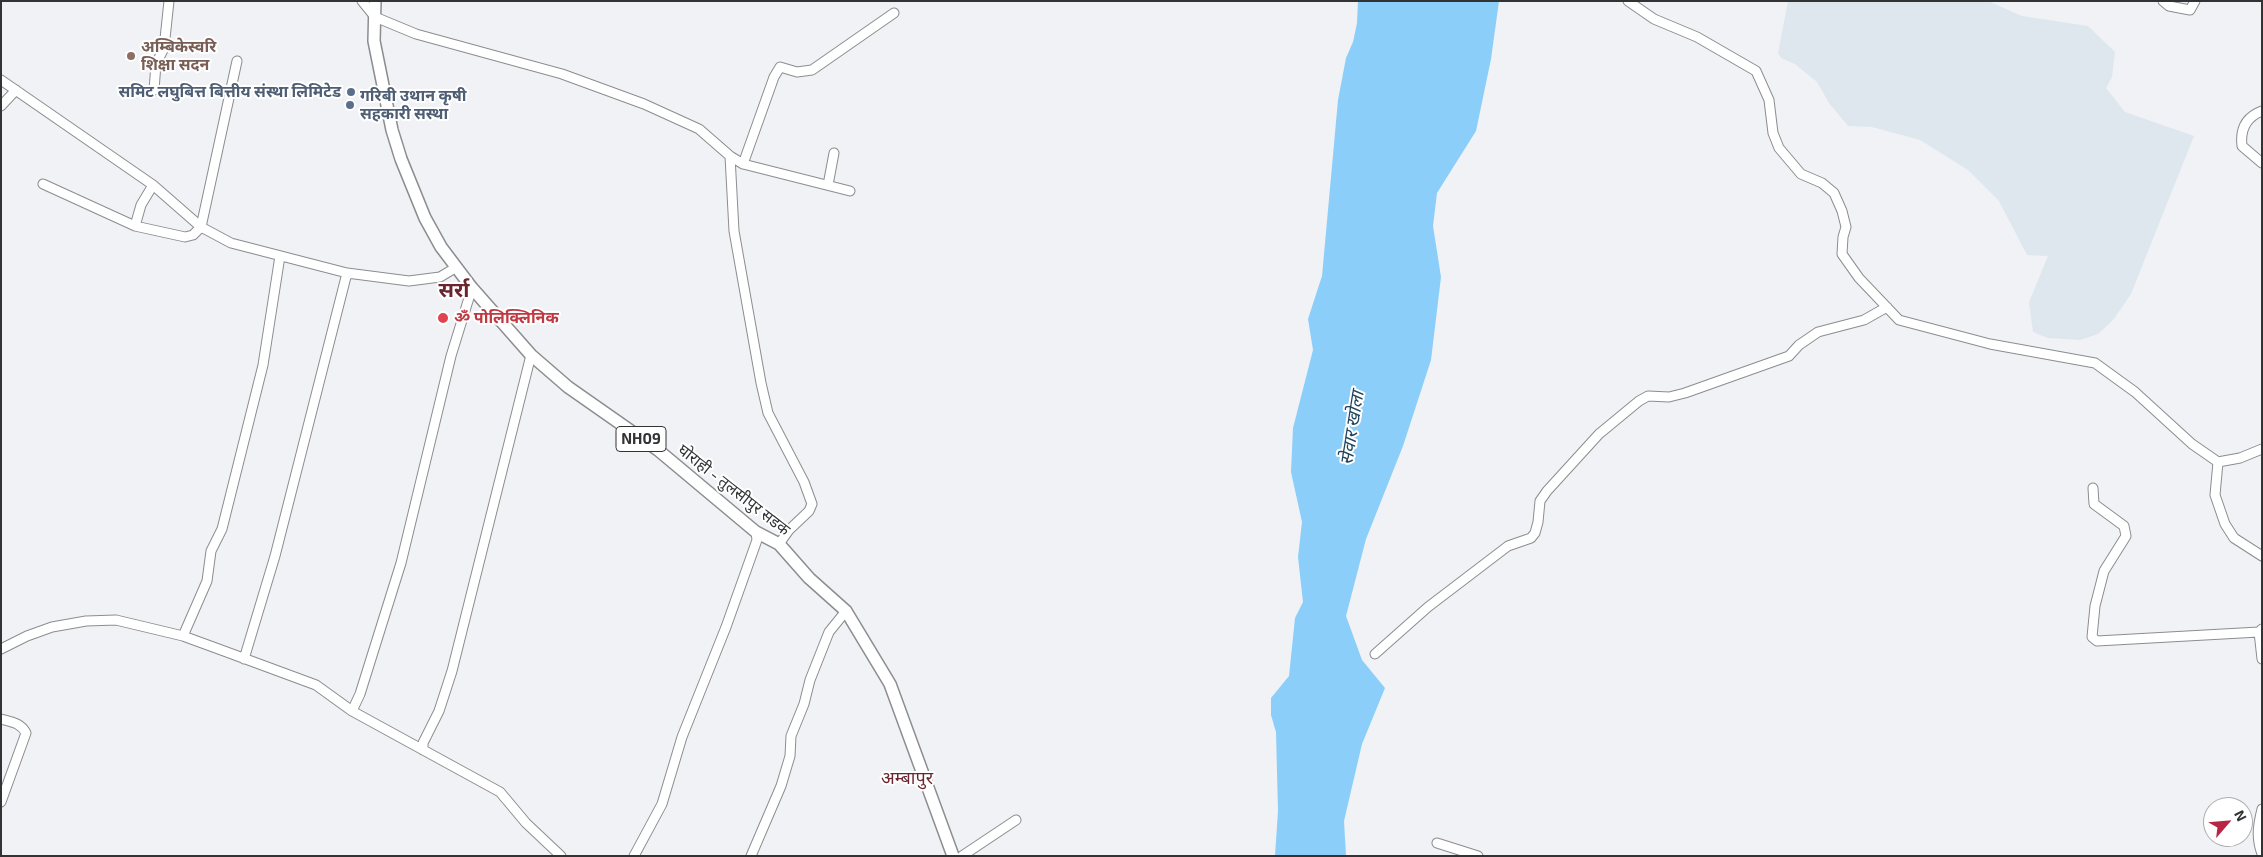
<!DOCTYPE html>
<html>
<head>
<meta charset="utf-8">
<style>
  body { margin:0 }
  #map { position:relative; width:2263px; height:857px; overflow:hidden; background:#f0f2f5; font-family:"Exo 2",sans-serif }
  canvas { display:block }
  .frame { position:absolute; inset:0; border:2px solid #323334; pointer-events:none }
  .north { position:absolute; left:2203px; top:797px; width:50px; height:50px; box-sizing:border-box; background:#fff; border:1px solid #adadae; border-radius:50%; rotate:63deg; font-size:14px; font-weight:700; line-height:20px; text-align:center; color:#323334 }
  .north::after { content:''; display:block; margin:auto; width:18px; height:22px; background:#b82643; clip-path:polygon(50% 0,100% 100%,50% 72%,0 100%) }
</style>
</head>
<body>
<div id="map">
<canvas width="2263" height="857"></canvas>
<div class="frame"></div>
<div class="north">N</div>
</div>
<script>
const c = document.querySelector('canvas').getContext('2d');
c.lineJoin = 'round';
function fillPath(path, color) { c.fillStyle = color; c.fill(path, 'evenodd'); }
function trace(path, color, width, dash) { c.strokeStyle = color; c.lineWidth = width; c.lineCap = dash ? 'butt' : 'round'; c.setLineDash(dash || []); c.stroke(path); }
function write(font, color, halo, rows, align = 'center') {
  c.font = font + ' "Exo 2","Noto Sans Devanagari",sans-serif'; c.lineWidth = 4; c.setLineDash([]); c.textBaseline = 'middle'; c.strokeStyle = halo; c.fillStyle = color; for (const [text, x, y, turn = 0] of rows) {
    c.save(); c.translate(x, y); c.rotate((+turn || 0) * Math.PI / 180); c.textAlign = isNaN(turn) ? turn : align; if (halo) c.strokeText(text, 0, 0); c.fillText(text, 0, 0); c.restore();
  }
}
fillPath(new Path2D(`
  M1788,1H1988L2022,16L2088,26L2115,52L2112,77L2106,88L2125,112L2194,136L2131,294L2113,320L2098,334L2080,340L2048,338L2033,332L2029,302L2048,256L2027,255L1999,201L1968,170L1920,140L1872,127L1848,126L1829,103L1817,82L1795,64L1781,58L1778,53Z`), '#dee7ee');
fillPath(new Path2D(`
  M1358,1H1499L1491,59L1476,131L1437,193L1433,226L1441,277L1431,360L1403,446L1366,539L1346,616L1362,660L1385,688L1362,744L1344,821L1346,856H1275L1278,811L1276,732L1271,715V698L1289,676L1295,618L1303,602L1298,557L1302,522L1291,472L1293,428L1313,350L1308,319L1322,276L1338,100L1346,58L1353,42L1357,23Z`), '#8acef9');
const minor = new Path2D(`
  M362,1L375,17L416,34L562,74L644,104L699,129L730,156L734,231L761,383L768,413L804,482L812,504L809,511L789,530L779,544
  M1628,1L1654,19L1697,37L1756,71L1769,100L1773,133L1779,148L1801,174L1822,183L1834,193L1842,211L1846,227L1843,237L1842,254L1859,278L1899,320L1990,344L2095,363L2135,392L2192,444L2218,462L2240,458L2262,449
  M2163,1L2169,6L2190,10L2195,1
  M1,80L153,185L201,227L231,243L347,273L409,281L440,277L455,268
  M154,90L156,64L164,48L169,1
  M1,106L16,90
  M2262,111C2246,117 2240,129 2242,146L2262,163
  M730,156L743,164L850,191
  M743,164L774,77L780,67L797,72L812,70L894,13
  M43,184L135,226L185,237L193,235L201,227L237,61
  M828,185L834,153
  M135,226L141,205L153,185
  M2218,462L2215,495L2225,524L2234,538L2262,556
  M2093,488L2094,504L2124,526L2126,536L2104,571L2095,606L2092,637L2097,641L2259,632
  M2262,629L2259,632L2262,659
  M183,636L207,581L211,551L222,529L263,365L280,256
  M1,649L27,636L52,627L86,621L116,620L183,636L224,651L316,685L352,711L500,792L526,823L561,856
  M1375,654L1428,607L1508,546L1531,538L1535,533L1538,522L1540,501L1547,491L1599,434L1639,401L1648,396L1669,397L1685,393L1789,356L1799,345L1818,332L1864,320L1887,307
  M244,659L275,556L347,273
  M352,711L360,694L401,563L451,356L472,288
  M1,719C12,722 21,723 26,733L1,802
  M423,750V743L439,711L452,671L531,355
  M2262,809C2258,825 2256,838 2262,854
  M1437,843L1478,856
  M634,856L662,804L682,737L726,627L757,540L756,532
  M751,856L781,786L790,756L791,736L804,704L810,680L829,632L846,611
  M962,856L1016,820`);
const major = new Path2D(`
  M375,1L374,41L392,130L401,159L425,218L441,247L472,288L531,355L568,387L658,450L756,532L779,544L809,578L846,611L890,684L953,856`);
trace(minor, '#8b8d8f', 11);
trace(major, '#8b8d8f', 14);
trace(minor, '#fff', 9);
trace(major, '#fff', 11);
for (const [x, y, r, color] of [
  [131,56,5,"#8d6e63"],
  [351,92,5,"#5c6f8a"],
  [350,105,5,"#5c6f8a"],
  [443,318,6,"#e0444e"]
]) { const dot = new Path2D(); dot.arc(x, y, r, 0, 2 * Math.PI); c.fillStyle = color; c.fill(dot); trace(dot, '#fff', 2); }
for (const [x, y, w] of [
  [641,439,50]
]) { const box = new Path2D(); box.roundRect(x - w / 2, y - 12.5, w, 25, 4); c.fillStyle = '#fff'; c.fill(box); trace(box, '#323334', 1); }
write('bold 15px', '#323334', null, [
  ["NH09",641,439]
]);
write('bold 16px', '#785e54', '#fff', [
  ["अम्बिकेस्वरि",141,47],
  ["शिक्षा सदन",141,65]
], 'left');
write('bold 16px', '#4e5e75', '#fff', [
  ["समिट लघुबित्त बित्तीय संस्था लिमिटेड",341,92],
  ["गरिबी उथान कृषी",360,96,"left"],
  ["सहकारी सस्था",360,114,"left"]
], 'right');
write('bold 16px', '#be3a42', '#fff', [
  ["ॐ पोलिक्लिनिक",454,318]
], 'left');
write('16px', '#323334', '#fff', [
  ["घोराही - तुलसीपुर सडक",734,490,38]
]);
write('italic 18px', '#20465d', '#fff', [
  ["सेवार खोला",1352,428,-81]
]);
write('18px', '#6b252e', '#fff', [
  ["अम्बापुर",907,778]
]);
write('bold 21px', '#6b252e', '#fff', [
  ["सर्रा",454,290]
]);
</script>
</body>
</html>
